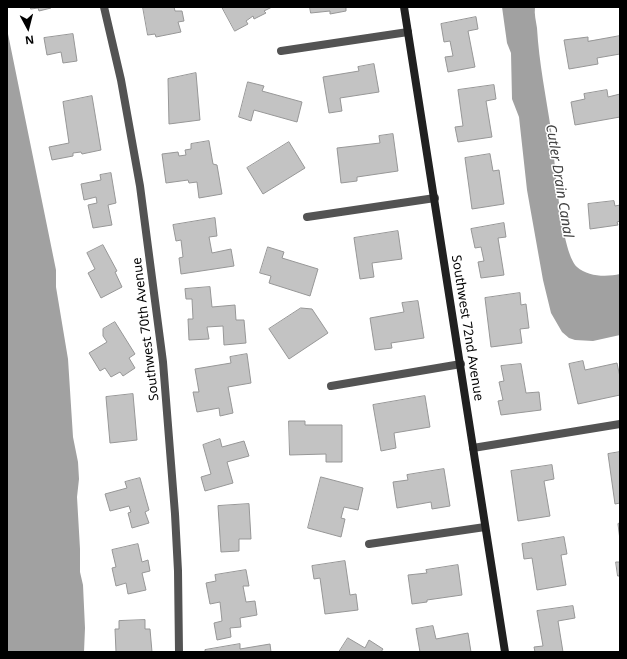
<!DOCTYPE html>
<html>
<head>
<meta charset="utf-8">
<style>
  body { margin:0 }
  #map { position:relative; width:627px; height:659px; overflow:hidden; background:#fff; font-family:"Noto Sans",sans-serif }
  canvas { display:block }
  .frame { position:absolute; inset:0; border:8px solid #000; pointer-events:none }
  .north { position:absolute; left:8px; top:8px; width:40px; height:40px; -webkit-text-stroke:3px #fff; paint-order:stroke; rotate:173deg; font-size:11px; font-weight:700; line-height:16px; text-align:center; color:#000 }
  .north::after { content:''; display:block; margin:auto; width:14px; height:18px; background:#000; clip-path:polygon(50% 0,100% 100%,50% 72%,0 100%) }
</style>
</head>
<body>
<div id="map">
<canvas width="627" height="659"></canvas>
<div class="frame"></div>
<div class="north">N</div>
</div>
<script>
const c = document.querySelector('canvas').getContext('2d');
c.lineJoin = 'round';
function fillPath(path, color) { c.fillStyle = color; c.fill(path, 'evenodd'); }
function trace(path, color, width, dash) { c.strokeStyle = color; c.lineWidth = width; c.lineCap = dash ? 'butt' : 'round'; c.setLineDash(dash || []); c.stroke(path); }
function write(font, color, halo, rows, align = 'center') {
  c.font = font + ' "Noto Sans",sans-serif'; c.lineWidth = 3; c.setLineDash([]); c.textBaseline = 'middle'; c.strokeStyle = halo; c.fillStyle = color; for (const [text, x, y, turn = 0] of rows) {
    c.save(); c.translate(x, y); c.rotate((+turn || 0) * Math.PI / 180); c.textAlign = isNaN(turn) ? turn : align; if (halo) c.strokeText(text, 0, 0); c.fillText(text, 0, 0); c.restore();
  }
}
fillPath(new Path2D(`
  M502,7H535C534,14 536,21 537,28C539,63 546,96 551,130C555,158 560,250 577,267C588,277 607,277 620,274V335L593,341L575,340L569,338L562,332L551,313L543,280L527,190L519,117L512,99L511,53L507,43Z
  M7,29L56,270V287L68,359L73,437L78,462L79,479L77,497L80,549V572L83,585L85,628L84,652H7Z`), '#a1a1a1');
const building = new Path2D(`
  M31,7H51V8L39,11L38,8L31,9Z
  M143,7H174L175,11H182L184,21L178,22L181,32L156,37L155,34L148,35Z
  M222,7H272L264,11L266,13L254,19L253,16L246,21L248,24L235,31Z
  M310,7H346V11L330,14V11L311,13Z
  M476,17L478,29L468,31L475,67L448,72L445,57L453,56L450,41L444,42L441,24Z
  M73,34L77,61L63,63L61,52L47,55L44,38Z
  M620,36V54L597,58L598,64L569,69L564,40L588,37V41Z
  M374,64L379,92L340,98L342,111L329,113L323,77L359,71L358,67Z
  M196,73L200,120L169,124L168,79Z
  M248,82L264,86L262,91L302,102L297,122L254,110L251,121L239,117Z
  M494,85L496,99L486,101L492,137L458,142L455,127L463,126L458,90Z
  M607,90L608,97L620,94V117L575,125L571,102L585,99L584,94Z
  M92,96L101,150L82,154L81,152L73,153V156L52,160L49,147L69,143L63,102Z
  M393,134L398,171L357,177V181L341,183L337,148L380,143L379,136Z
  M209,141L213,164L217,165L222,194L199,198L197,182L189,183L188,180L166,183L162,154L178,152L179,156L186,155L185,150L191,149V144Z
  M289,142L305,168L263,194L247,168Z
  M490,154L493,171L499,170L504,204L472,209L465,158Z
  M111,173L116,203L108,205L112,225L93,228L88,205L97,203L96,197L84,200L81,184L101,180L100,175Z
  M614,201L615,206L620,205V221L617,222L618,225L590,229L588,204Z
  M215,218L217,236L209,237L212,253L231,249L234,266L181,274L179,258L183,257L181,240L176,241L173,225Z
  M504,223L506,237L498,238L504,275L481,278L478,262L484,261L481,247L475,248L471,229Z
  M398,231L402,259L372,263L374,277L360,279L354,238Z
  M103,245L117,271L115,272L122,287L101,298L88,273L95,269L87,253Z
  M268,247L284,252L282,258L318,269L310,296L269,283L271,276L260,273Z
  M210,287L212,307L235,305L236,320H244L246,343L224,345L223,326L207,327L209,339L189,340L188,319H193L192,299H186L185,289Z
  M520,293L521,305L526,304L529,328L520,329L522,343L491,347L485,298Z
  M418,301L424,338L391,343L392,348L375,350L370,318L404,312L402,303Z
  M301,308L312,309L328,333L289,359L269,329Z
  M115,322L135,354L129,358L135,368L123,376L120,372L111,377L105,368L100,371L89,353L107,342L103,336V329Z
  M247,354L251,383L228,387L233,413L220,416L219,408L197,412L193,392H199L195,369L231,363L230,357Z
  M583,361L585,370L617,363L620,377V395L578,404L569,364Z
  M521,364L526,393L539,392L541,410L501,415L498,401L503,400L499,382L504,381L501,366Z
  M133,394L137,440L110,443L106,397Z
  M425,396L430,427L394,433L396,448L381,451L373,405Z
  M289,421H305V425H342V462H326V454L290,455Z
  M220,439L222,447L244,441L249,456L227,462L233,483L205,491L201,477L211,474L203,445Z
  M620,452V503L615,504L608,454Z
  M552,465L554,479L544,481L550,516L518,521L511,471Z
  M444,469L450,506L432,509L431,502L397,508L393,482L408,480L407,475Z
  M321,477L363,488L358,510L344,507L341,518L345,519L341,537L308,528Z
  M140,478L149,510L145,512L149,523L132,528L128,513L131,512L129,506L110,511L105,494L127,488L125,482Z
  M249,504L251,539H239V551L221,552L218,506Z
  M620,523V540L618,524Z
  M564,537L567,554L561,555L566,585L537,590L532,558L524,559L522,544Z
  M138,544L142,562L148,560L150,571L142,573L146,590L128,594L126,583L116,586L112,568L116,567L112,550Z
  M345,561L350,595L356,594L358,610L325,614L320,578L314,579L312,566Z
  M616,562H620V576H618Z
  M458,565L462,595L427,600V602L412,604L408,575L427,573L426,570Z
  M246,570L249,586H243L246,602L255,601L257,615L240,618L241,627L230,628L231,637L217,640L214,623L222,621L220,602L210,604L206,583L216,581L215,575Z
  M573,606L575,618L558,621L563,652H535L534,647L543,646L537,611Z
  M145,620V629H150L152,652H116L115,629H119V621Z
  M433,626L436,639L468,633L471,652H420L416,629Z
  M348,638L365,648L369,640L383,649L381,652H339Z
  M240,644V649L270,644L271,652H205V650Z`);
fillPath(building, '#c3c3c3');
trace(building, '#979797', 1);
trace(new Path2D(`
  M104,7L121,80L140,186L163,362L175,514L178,571L179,652
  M281,51L408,32
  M307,217L435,198
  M331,386L461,364
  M473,448L620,424
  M369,544L485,527`), '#535353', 8);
trace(new Path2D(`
  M404,7L505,652`), '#202020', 8);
write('13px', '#000', '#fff', [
  ["Southwest 72nd Avenue",467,328,81],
  ["Southwest 70th Avenue",146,329,-97]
]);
write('italic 14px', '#424242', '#fff', [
  ["Cutler Drain Canal",559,181,81]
]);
</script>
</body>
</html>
